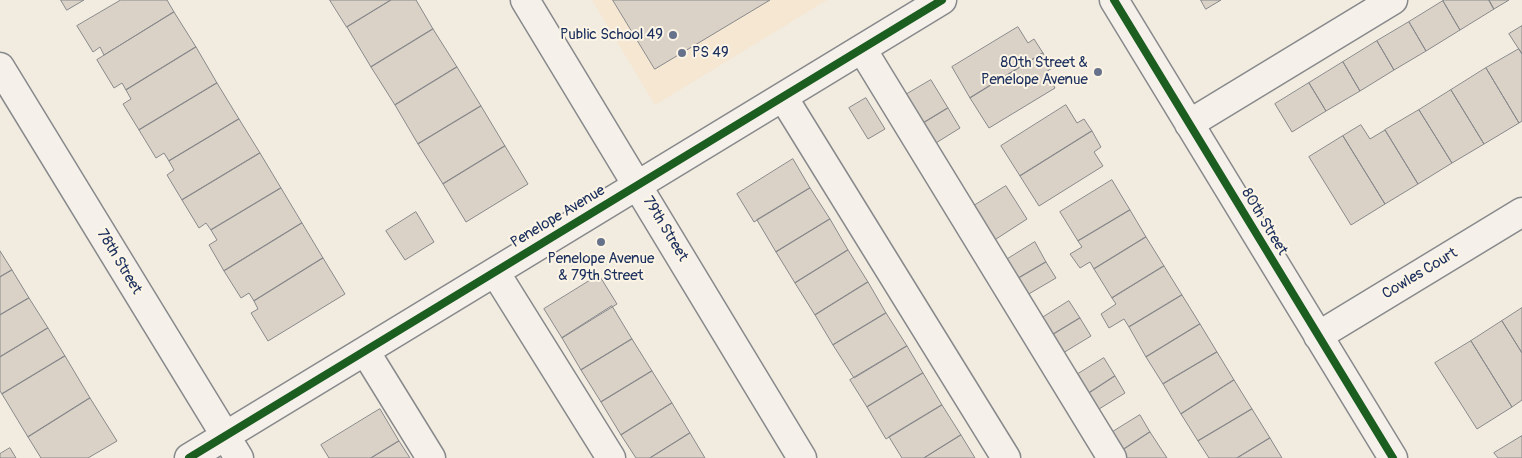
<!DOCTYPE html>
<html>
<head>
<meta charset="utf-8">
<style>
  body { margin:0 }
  canvas { display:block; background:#f2ebdf }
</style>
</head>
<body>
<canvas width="1522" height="458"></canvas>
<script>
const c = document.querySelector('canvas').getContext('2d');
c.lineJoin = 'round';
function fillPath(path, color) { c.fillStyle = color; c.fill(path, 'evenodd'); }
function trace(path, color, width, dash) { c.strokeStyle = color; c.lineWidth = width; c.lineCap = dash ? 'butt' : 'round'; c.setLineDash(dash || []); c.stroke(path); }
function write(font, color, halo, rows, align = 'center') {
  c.font = font + ' Pangolin,sans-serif'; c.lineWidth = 4; c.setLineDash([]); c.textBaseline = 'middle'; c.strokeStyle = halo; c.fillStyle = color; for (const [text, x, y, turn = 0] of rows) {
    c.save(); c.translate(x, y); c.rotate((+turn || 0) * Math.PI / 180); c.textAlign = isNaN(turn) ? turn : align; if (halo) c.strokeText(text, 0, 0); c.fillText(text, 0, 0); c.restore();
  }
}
fillPath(new Path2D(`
  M592,0H827L655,105Z`), '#f5e7d2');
const building = new Path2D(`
  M61,0H84L67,10Z
  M121,0H167L174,12L104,55L100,47L93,52L77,26Z
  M330,0H391L347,27Z
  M391,0H416L433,29L371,67L347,27Z
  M613,0H770L655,69Z
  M1201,0H1221L1206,9Z
  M1445,0H1489L1494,9L1460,30L1443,1Z
  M1489,0H1509L1494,9Z
  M1443,1L1460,30L1426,51L1409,22Z
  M174,12L196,47L126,90L122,83L114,88L97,60Z
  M1409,22L1426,51L1394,70L1377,41Z
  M1522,26V54L1509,34Z
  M1018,27L1028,43L1034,39L1043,53L970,98L952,67Z
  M433,29L457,67L395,105L371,67Z
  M1377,41L1394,70L1360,91L1343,62Z
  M196,47L217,83L139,130L123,104L131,99L126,90Z
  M1519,49L1522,54V121L1519,123L1486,68Z
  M1043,53L1052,68L1046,72L1055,88L989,128L970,98Z
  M1343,62L1360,91L1326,111L1309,83Z
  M457,67L481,106L418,144L395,105Z
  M1486,68L1519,123L1484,144L1451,90Z
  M931,80L948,108L920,125L902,97Z
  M217,83L239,119L169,161L164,153L156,158L139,130Z
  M1309,83L1326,111L1292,132L1275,104Z
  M1451,90L1484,144L1452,163L1419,110Z
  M866,98L885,129L868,139L849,108Z
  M1066,105L1077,123L1084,119L1092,131L1020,176L1001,146Z
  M481,106L505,146L443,184L418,144Z
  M948,108L960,128L931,146L920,125Z
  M1419,110L1452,163L1418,184L1385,130Z
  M239,119L260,153L182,200L167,175L174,170L169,161Z
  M1361,125L1370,139L1385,130L1418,184L1385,204L1343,136Z
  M1092,131L1101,147L1094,152L1103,166L1039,206L1020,176Z
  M1343,136L1385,204L1351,225L1309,157Z
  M505,146L528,184L466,222L443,184Z
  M260,153L281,188L211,230L206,223L199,228L182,200Z
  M793,159L810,188L754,222L737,194Z
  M1112,180L1130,210L1078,241L1060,212Z
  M1006,186L1027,219L993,241L972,207Z
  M281,188L302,223L224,271L209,245L217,240L211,230Z
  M810,188L830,219L776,252L757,220Z
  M1130,210L1146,237L1094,269L1090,262L1080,268L1070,254L1082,247L1078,241Z
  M416,212L434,242L405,260L386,231Z
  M830,219L848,250L795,283L776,252Z
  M302,223L323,258L254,301L249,293L241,298L224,271Z
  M1146,237L1164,266L1112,298L1094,269Z
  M1035,242L1046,262L1017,279L1006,260Z
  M848,250L868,282L815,315L795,283Z
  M0,251L12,270L0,277Z
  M323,258L345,294L268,341L251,313L258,309L254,301Z
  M1046,262L1056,278L1027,295L1017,279Z
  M1164,266L1182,295L1129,327L1124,319L1109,328L1101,314L1116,304L1112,298Z
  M12,270L29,298L0,315V277Z
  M599,275L617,304L562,338L544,309Z
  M868,282L886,313L833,345L815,315Z
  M1182,295L1200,324L1146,357L1129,327Z
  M29,298L48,328L0,357V315Z
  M1069,301L1080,318L1052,335L1042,318Z
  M612,306L632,339L581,370L562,338Z
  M1522,308V353L1502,321Z
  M886,313L907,346L854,378L833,345Z
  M1080,318L1091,336L1063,353L1052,335Z
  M1502,321L1522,353V400L1512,407L1471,341Z
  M1200,324L1217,352L1163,384L1146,357Z
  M48,328L65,356L2,394L0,391V357Z
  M632,339L652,371L601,402L581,370Z
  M1471,341L1512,407L1477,429L1435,363Z
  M907,346L923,373L867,407L850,380Z
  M1217,352L1234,380L1181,414L1163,384Z
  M65,356L90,398L28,437L2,394Z
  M1104,358L1115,376L1089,393L1078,374Z
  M652,371L672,403L621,435L601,402Z
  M923,373L942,405L886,439L867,407Z
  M1115,376L1125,393L1099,409L1089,393Z
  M1234,380L1252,409L1198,441L1181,414Z
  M90,398L117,441L88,458H41L28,437Z
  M672,403L690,433L650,458H636L621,435Z
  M942,405L961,435L924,458H902L889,437Z
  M380,409L399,441L371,458H329L321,445Z
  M1252,409L1270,438L1237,458H1209L1198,441Z
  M1140,415L1150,432L1121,451L1111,433Z
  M1150,432L1167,458H1126L1121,451Z
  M690,433L705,458H650Z
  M961,435L975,458H924Z
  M1522,436V458H1498L1494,453Z
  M1270,438L1282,458H1237Z
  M399,441L410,458H371Z
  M10,448L16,458H0V454Z`);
fillPath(building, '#dbd2c7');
trace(building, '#88898c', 1);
const minor = new Path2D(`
  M525,0L802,458
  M1114,0L1393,458
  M862,49L1112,458
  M0,67L239,458
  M783,97L1006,458
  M1189,124L1393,0
  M495,272L611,458
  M1318,336L1522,212
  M365,351L431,458
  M189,458L942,0`);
trace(minor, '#88898c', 31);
trace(minor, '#f5f1ea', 28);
trace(new Path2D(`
  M1114,0L1393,458
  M189,458L942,0`), '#1b5e20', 8);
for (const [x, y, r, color] of [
  [673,35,5,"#66718b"],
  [682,53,5,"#66718b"],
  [1098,72,5,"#66718b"],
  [601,242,5,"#66718b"]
]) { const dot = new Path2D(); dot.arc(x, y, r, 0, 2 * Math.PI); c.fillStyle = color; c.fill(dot); trace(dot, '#fcf5e5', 2); }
write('15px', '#1b2f5e', '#fcf5e5', [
  ["Public School 49",663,35],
  ["PS 49",692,53,"left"],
  ["80th Street &",1088,63],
  ["Penelope Avenue",1088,80],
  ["Penelope Avenue",601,259,"center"],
  ["& 79th Street",601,276,"center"]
], 'right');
write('15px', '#1b2f5e', '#fcf5e5', [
  ["Penelope Avenue",558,217,-31],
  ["80th Street",1264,222,59],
  ["79th Street",665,229,59],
  ["78th Street",119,262,59],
  ["Cowles Court",1420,274,-31]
]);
</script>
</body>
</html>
